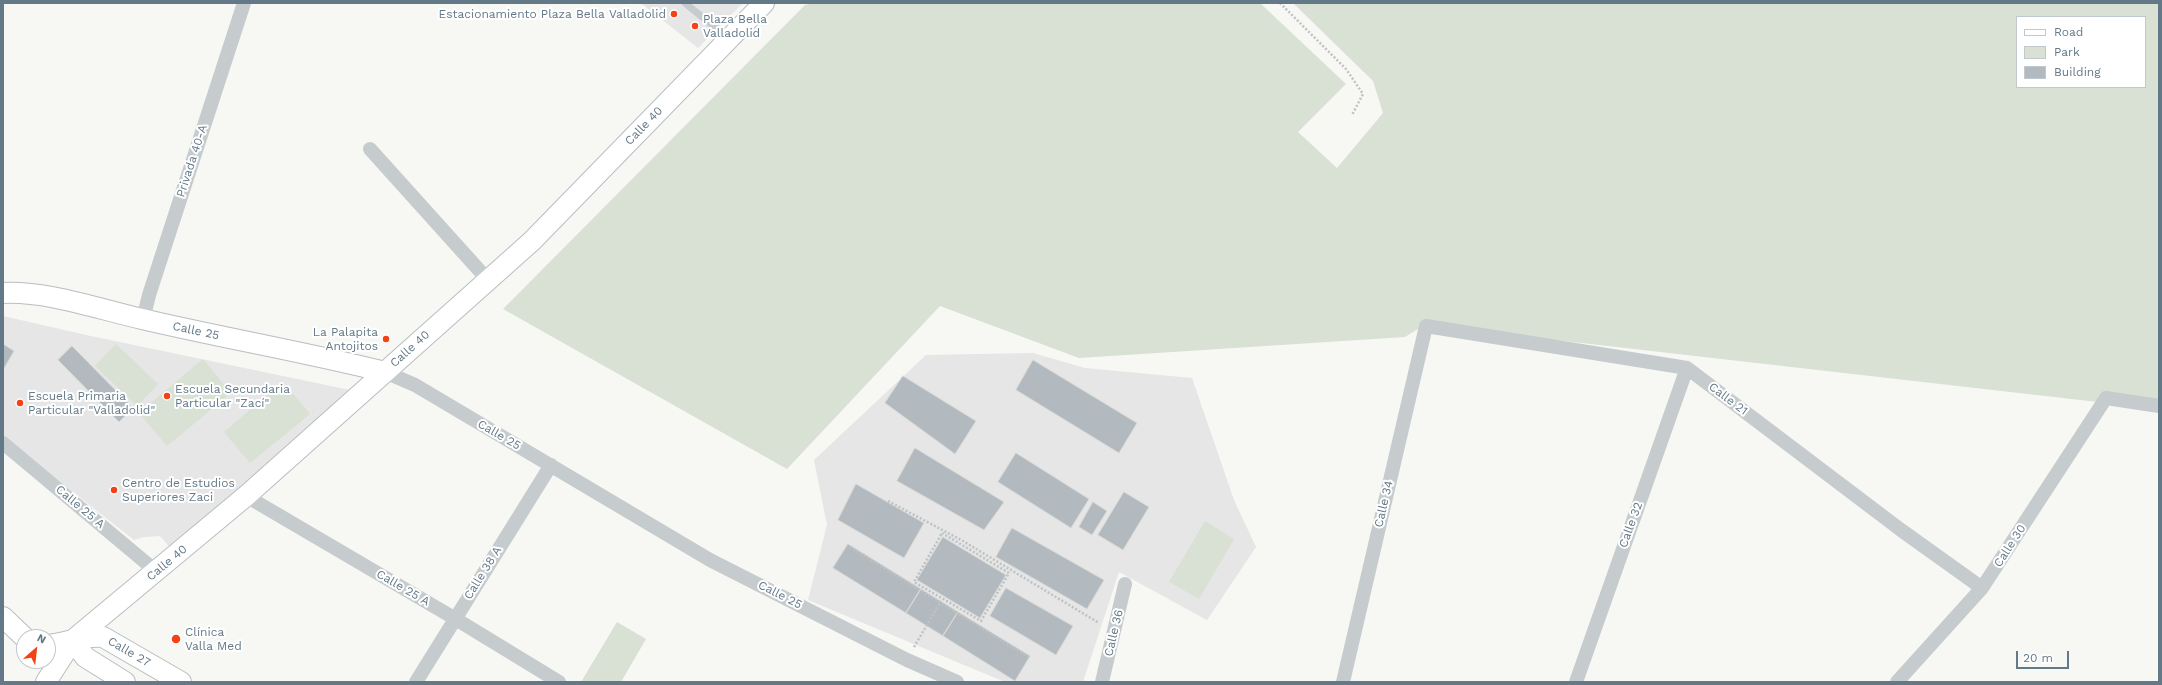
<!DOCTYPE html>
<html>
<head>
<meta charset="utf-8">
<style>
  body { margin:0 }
  #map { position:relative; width:2162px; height:685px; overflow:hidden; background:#f7f7f4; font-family:"Work Sans",sans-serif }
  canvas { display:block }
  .frame { position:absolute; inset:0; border:4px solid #637988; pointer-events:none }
  .legend { position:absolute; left:2016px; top:16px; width:130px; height:72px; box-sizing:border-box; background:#fff; border:1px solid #c1c9cf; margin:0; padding:5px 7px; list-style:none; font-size:12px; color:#637988 }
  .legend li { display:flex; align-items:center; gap:8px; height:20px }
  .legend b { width:20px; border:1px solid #c1c9cf }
  .north { position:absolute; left:16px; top:629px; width:40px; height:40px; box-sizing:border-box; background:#fff; border:1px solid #c1c9cf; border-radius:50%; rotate:28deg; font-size:11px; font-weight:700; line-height:16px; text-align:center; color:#637988 }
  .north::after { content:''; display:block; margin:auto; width:14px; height:18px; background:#f54116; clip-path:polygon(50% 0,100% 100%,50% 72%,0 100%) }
  .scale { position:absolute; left:2016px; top:651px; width:53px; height:18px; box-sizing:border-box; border:2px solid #637988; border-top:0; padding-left:5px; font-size:12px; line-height:14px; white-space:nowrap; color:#637988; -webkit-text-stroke:3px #fff; paint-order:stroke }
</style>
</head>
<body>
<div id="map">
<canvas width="2162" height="685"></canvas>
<div class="frame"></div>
<ul class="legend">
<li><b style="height:5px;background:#fff"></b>Road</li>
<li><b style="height:11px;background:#d9e0d4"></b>Park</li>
<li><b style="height:11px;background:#b2babf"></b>Building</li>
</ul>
<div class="north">N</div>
<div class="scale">20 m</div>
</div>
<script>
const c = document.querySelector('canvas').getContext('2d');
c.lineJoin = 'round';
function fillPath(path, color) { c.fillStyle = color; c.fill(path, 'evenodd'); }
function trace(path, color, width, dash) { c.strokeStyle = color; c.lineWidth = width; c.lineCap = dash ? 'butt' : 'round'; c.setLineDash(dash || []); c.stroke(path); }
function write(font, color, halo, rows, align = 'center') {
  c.font = font + ' "Work Sans",sans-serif'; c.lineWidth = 4; c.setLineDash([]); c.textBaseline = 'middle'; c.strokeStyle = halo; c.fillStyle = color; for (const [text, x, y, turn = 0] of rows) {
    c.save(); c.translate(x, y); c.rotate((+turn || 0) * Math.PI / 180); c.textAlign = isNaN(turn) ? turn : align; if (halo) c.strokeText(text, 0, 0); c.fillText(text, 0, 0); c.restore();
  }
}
fillPath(new Path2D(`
  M641,3H743L698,48Z
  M3,316L86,335L350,390L174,552L160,536L144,537L134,540L3,437Z
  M1033,353L1085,368L1192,378L1234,500L1256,547L1207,620L1119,572L1083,682H1005L808,600L827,525L814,460L926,355Z`), '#e5e6e5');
fillPath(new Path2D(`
  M814,3H1260L1346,84L1298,132L1337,168L1383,113L1373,81L1293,3H2159V409L1424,325L1405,337L1079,358L940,306L787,469L503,309L805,5ZM2017,17H2145V87H2017Z
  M116,344L158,384L137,406L95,366Z
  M203,359L231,393L167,446L139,413Z
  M283,382L310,414L250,463L224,432Z
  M1205,521L1234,539L1199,599L1169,582Z
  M617,622L646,639L621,682H581Z`), '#d9e0d4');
const building = new Path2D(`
  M3,344L14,351L3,370Z
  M72,346L133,408L119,422L58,360Z
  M1033,360L1137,423L1119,453L1016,390Z
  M903,376L976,421L955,454L885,403Z
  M915,448L1004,502L984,530L897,481Z
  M1016,453L1089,499L1071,528L998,482Z
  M856,484L924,523L904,558L838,520Z
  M1124,492L1149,507L1123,550L1098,535Z
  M1093,502L1107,511L1092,535L1079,527Z
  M1012,528L1104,580L1087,609L996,557Z
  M943,537L1006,575L980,618L917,580Z
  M848,544L921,589L906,613L833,568Z
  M1006,588L1073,626L1056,655L990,616Z
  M921,589L958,612L943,636L906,613Z
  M958,612L1030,656L1015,681L943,636Z`);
fillPath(building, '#b2babf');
trace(building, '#d9d9d6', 1);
const secondary = new Path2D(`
  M3,293C48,291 98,309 142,319C223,338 305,352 385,372
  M3,617L24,637
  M73,640L85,657L125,682
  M48,645C67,643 83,635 103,637L181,682
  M46,682L73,640L246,496L532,241L764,3`);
trace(secondary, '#b8bec2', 22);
trace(new Path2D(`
  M1280,3L1346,69L1363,94L1352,115
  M888,501L963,541L1099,623
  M942,533L1009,573L981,621L914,582Z
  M850,547L1029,657
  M914,647L941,601`), '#bfc2c4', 2.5, [2, 2]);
trace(new Path2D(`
  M685,3L728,38`), '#c6cbce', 7);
trace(new Path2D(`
  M370,149L488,280
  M143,320L149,295L244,3
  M385,372L415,385L710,560L907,660L957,682
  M3,443L157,572
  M246,496L454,618L559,682
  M416,682L551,465
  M1102,682L1125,584
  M1343,682L1426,326L1687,368L1901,530L1982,588
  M1576,682L1687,368
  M1897,682L1982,588L2106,398L2159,406`), '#c6cbce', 14);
trace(secondary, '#fff', 20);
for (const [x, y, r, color] of [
  [674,14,4,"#f54116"],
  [695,26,4,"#f54116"],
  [386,339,4,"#f54116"],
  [167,396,4,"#f54116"],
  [20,403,4,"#f54116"],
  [114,490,4,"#f54116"],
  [176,639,5,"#f54116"]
]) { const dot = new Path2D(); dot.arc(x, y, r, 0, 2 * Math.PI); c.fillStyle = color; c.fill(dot); trace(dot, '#fff', 1.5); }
write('12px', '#637988', '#fff', [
  ["Estacionamiento Plaza Bella Valladolid",666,14,"right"],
  ["Plaza Bella",703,19],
  ["Valladolid",703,33],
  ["La Palapita",378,332,"right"],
  ["Antojitos",378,346,"right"],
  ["Escuela Secundaria",175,389],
  ["Particular \"Zací\"",175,403],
  ["Escuela Primaria",28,396],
  ["Particular \"Valladolid\"",28,410],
  ["Centro de Estudios",122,483],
  ["Superiores Zaci",122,497],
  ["Clínica",185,632],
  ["Valla Med",185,646]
], 'left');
write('12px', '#637988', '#fff', [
  ["Calle 40",644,126,-46],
  ["Privada 40-A",192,161,-72],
  ["Calle 25",196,331,12],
  ["Calle 40",410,349,-42],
  ["Calle 21",1728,399,37],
  ["Calle 25",499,435,30],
  ["Calle 34",1384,504,-77],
  ["Calle 25 A",80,507,40],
  ["Calle 32",1631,525,-70],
  ["Calle 30",2010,546,-57],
  ["Calle 40",167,563,-40],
  ["Calle 38 A",483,573,-58],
  ["Calle 25 A",403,588,30],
  ["Calle 25",780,595,27],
  ["Calle 36",1114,633,-77],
  ["Calle 27",129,652,30]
]);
</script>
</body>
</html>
